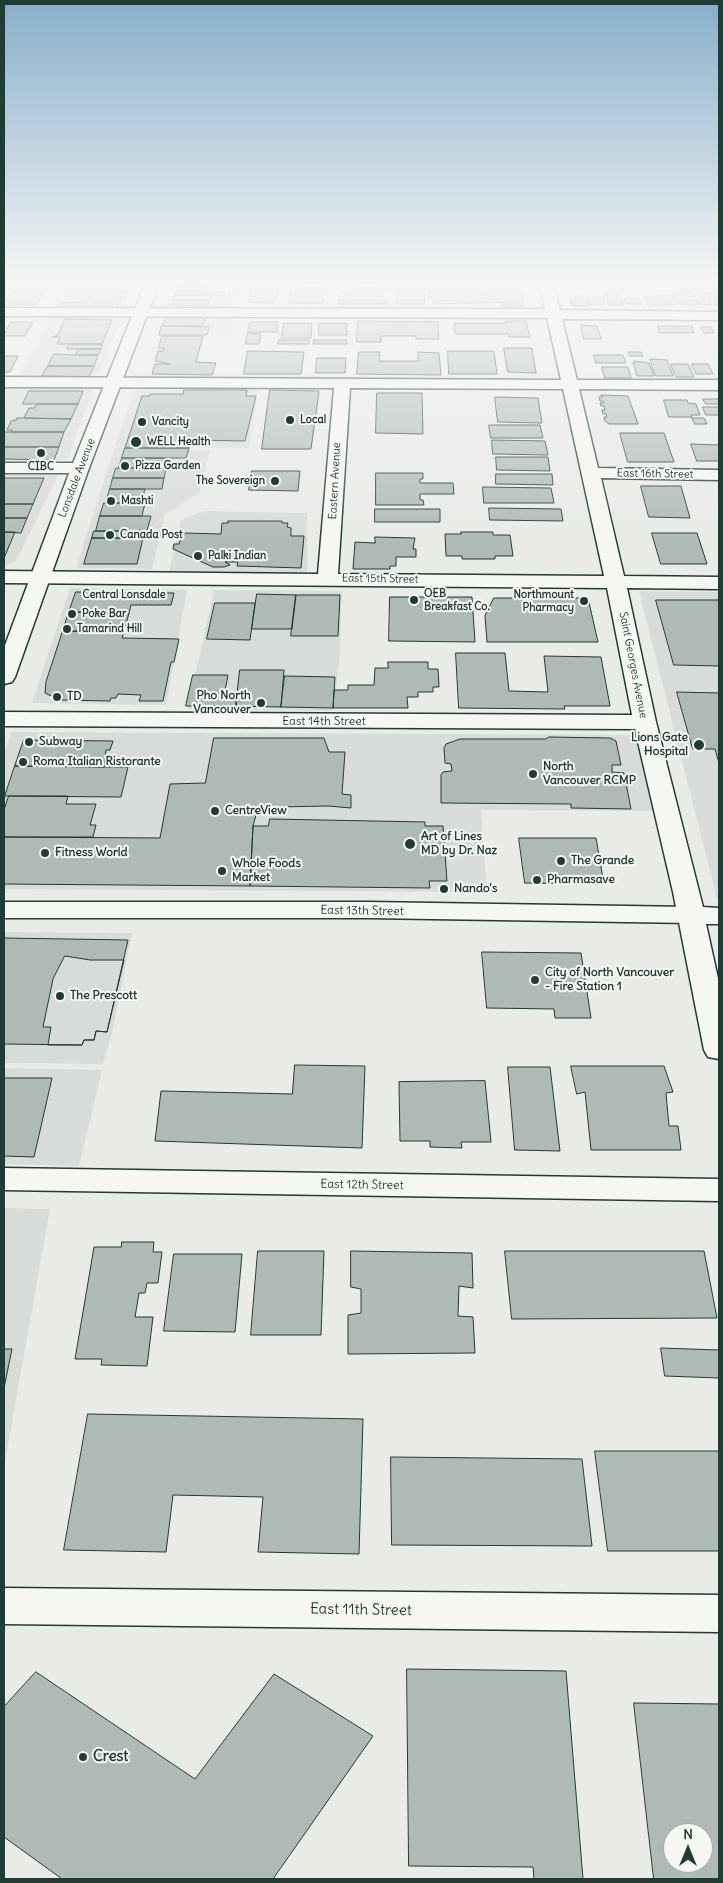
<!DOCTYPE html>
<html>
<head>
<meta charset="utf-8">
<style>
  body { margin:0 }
  #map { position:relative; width:723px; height:1883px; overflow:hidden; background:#e9ebe7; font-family:Delius,sans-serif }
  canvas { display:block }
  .frame { position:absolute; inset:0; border:5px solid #1f3d34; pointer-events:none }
  .north { position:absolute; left:663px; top:1823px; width:50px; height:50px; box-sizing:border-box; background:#f6f6f2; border:1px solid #a0aca6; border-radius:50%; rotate:0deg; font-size:14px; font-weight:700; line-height:20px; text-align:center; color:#1f3d34 }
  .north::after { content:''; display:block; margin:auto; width:18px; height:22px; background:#1f3d34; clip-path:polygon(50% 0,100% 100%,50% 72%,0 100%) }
</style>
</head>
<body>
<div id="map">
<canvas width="723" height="1883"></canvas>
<div class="frame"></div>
<div class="north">N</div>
</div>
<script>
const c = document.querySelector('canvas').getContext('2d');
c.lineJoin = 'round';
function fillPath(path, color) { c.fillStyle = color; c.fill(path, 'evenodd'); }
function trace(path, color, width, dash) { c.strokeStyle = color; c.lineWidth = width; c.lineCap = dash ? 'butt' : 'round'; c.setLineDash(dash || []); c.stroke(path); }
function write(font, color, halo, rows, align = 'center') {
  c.font = font + ' Delius,sans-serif'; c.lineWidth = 4; c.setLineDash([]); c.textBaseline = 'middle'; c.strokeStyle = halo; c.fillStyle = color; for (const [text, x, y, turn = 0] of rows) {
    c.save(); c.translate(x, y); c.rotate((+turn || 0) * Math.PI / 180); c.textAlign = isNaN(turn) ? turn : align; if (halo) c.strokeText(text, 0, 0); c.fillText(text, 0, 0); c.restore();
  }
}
fillPath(new Path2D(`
  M69,281H136L99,374L93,377H19Z
  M175,281H241L230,335H157Z
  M4,387H86L93,390L68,458L58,462H4Z
  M135,390H258L249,448L114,447Z
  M114,448L210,450L199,493L165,514L152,569L76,568Z
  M4,475H58L16,561L4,567Z
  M204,511L307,513V572H169L181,520Z
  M70,588L187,590L166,705L32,703Z
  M214,590L342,591L340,655L333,711L188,709Z
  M639,591L719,592V899H717Z
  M11,732L637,735L655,811L481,810L487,892L4,889V753Z
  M4,932L132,933L112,1034L103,1064L4,1063Z
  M4,1068L102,1070L79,1166L4,1164Z
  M4,1208L50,1209L4,1467Z`), '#d8dcd8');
const building = new Path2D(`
  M93,281L127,282H130L125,293H86Z
  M180,281H206L205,285H179Z
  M179,285H205L204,290H177Z
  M503,286H521L524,306H503L502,302L433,304L432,297H429V291L504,290Z
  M673,286H693L694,290H674Z
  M696,286H716L718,290H697Z
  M292,287L325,288L323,303H289Z
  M340,287L387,288V292H382L381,299H386V304H339V299H346L347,292H340Z
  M17,288H46L37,305H9L10,301H7L12,291H15Z
  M252,288L278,289L275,303L249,302Z
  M397,288H424L425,304H397Z
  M177,290H204L203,292H225L224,296L175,295Z
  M605,292H619L624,305H609Z
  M675,292L694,293L696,297H688L689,300H698L700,305H681Z
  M91,293H123L117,308H62L64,302L86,303Z
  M698,293H715L719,305H702L700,300H710L709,297H700Z
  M175,295H210L209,300H173Z
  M658,295H674L678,304L648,306L644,297H659Z
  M576,296H586L588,306H572L570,299H576Z
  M588,297H603L605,304L590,305Z
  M625,299H639L641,304H627Z
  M173,300H209L208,306L171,305Z
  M167,316H205L203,320H206L202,326H163Z
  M65,319L112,320L102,344H57L60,337H52L58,335Z
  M358,321L438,322L439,339H416V336H381V342H357Z
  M506,321H526L530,337H509L508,334H455L454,323H507Z
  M11,322H33L25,336H4Z
  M250,322H278L277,332H248Z
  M284,323H312L311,338H282Z
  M319,323H347V335H319Z
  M581,325L597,326L601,339H584Z
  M162,326L209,327L207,335H159Z
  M658,326H692L694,333H660Z
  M701,327H711L714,333H704Z
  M248,333L261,334L259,344H246Z
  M162,336H203L196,362L216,363L212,375L152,374L155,364H170L155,361L158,351H163L164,348H159Z
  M279,340H309V344H278Z
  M314,340H347V344H314Z
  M69,344H102L101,349H67Z
  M504,348H532L536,373L508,372Z
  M79,349H101L98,355H76Z
  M248,351L304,352L301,374H244Z
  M448,351H494L497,374H449Z
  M359,352H380L379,361H418V352L439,353L441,375L357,374Z
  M628,352H641L643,356H630Z
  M54,354L76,355H98L94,366H48Z
  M594,355H623L626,363H596Z
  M4,356H18L10,372H4Z
  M317,358H346L345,373H316Z
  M650,359L667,360L673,376H656Z
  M634,361L649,363L654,376H637L633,363H635Z
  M671,364H688L694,377H676Z
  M692,364H708L713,374H696Z
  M48,366H94L89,377L42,376Z
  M602,367H628L631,378H605Z
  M184,390H247L246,396H256L245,441L191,440L189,448H125L142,396H150V394H183Z
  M270,390L319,391L311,449H262Z
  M29,391H83L78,404H23Z
  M377,393H422L423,434L376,433Z
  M601,395L628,396L638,424H609L605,421L604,417H607L606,414H603L602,410H605L604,406H601L600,403H604L603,401H600L599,397H602Z
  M495,397L538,398L542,423L498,422Z
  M703,399H719V404H706Z
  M664,400H687L688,403L696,404L700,415H691L692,417H669Z
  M37,404H78L71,419L24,418L29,408H34Z
  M703,407H719V415H706Z
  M17,418H24L71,419L64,432H11L12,430H7L11,421L16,420Z
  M692,418H704L707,424H695Z
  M489,425H540L543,438H491Z
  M4,432H64L59,447H4Z
  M620,433H664L674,462H628Z
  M492,440L545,441L548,455L493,454Z
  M691,444L719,445V461H697Z
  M4,447H59L54,460L4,459Z
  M125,448H189L186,458H122Z
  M496,457H548L550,471L497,470Z
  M122,458H169L166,468H119Z
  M116,468H166L164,478H113Z
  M252,471H300L298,491L249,490Z
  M376,473H423V479H420V483H453L454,494H420V500H423L424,505H376Z
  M496,474H552L553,485L496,484Z
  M4,478H44L33,504H4Z
  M113,478H164L162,489H110Z
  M641,486H681L690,518L649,517Z
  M483,487L551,488L554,503H484Z
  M110,489H145L141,503H106Z
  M104,503H145L142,516H100Z
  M4,504H33L27,518H4Z
  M489,508L561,509L563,521L490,520Z
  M375,509H440V522H375Z
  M100,516H151L147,531H96Z
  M4,518H27L21,533L4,532Z
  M228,521H282V523H288L287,527L291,528V536H304L301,568L237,566L238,562H225L230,565L224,567H213L173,549L174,544H179L183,533L221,534L222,523H228Z
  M94,531H162L160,538H92Z
  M4,532H15L4,558Z
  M461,532H493V535H510L513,556H495V559H462V556H446L445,534H461Z
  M652,533H697L707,564H661Z
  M375,537L415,538L413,549H416V557H396V566H390V569H353L355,542L375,543Z
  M92,538H143L137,564H84Z
  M76,592L174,593L171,605H131L129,613L69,612Z
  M257,594L296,595L292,629H252Z
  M296,595H340L338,636H291Z
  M390,597H472L475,642L389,641Z
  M494,598H588L598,642H487L485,616Z
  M656,600H719V666L674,665Z
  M215,603H255L250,640L207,639Z
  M69,612L129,613L124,632L63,631Z
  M63,631L124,632L122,638L179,639L174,662H171L163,701H139L141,695L118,694L116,698H111L110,701L59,700L60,698L49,695L45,693L46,682Z
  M456,653H505L509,691L548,692L544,656L601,657L610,706H564L565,709L459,708Z
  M388,662H428V669H438L439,687H433V692H418V697H407L408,708H333L334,690H348V685H374L375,668H388Z
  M240,670H284L281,707L236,706Z
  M193,675H228L224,696H237L236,706H186Z
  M285,676L335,677L333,708L281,707Z
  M677,692L719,693V763L715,749H693Z
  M549,737L610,738L616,741L621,765H612V772L624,773L631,809L571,808V804L441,803V775L443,772L452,771L451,764L445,763L444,748L446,744L460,739H545Z
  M214,738H324L329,752H345L342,794L351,795V808L328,806L277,807L256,815L253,826L250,886L4,884V837L160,838L170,784L205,783Z
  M24,740L113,741L110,750H106L104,767L15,766Z
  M15,766L104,767H128L121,797L5,796Z
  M9,796H68L66,804H96L90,825H96L93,837H4V810Z
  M270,819L425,822V826H443L447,881H429L430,888L250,886L253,826H268Z
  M519,838H596L604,884L525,883Z
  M4,938L128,940L107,1032L96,1031L94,1040H84L82,1045L4,1044Z
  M482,952L581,953L591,1018H555L554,1009L487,1008Z
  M65,956L90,960H124L107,1032L96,1031L94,1040H84L82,1045H48L51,1027H43L53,979Z
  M295,1065L365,1066L362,1148L155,1141L161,1091L292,1094Z
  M571,1066H664L673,1092L666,1093L669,1126H678L681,1150H591L585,1092L577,1094Z
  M508,1067H550L560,1151L515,1150Z
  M4,1078H52L34,1157L4,1156Z
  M485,1081L491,1142H461L462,1148L430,1147V1141H400L399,1082Z
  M122,1242H154L153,1252H162L158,1283H147L145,1293H139L135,1317H153L147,1366L101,1365L102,1359H75L94,1247H121Z
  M258,1251H324L321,1335H251Z
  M351,1251L472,1253L473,1288L459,1286L458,1316L473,1317L475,1353L348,1354V1315L361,1313V1289L351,1287Z
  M505,1251H704L717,1318L512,1319Z
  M174,1254H242L235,1332L164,1331Z
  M661,1348L719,1350V1378L665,1376Z
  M4,1349H12L4,1388Z
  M88,1414L363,1419L359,1554L258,1552L263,1497L173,1495L166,1552L64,1550Z
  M595,1451H719V1551H608Z
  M391,1457L582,1459L592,1546L392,1545Z
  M407,1669L566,1671L583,1879H534L533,1867L409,1866Z
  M36,1672L195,1779L274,1674L373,1736L273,1879H62L4,1837V1707Z
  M634,1703L719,1704V1879H654ZM673,1833H703V1863H673Z`);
fillPath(building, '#b0bab5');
trace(building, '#1f3d34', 1);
const minor = new Path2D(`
  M539,281H553L560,310L719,312V320L562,319L577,380H719V390L579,389L598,468L719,470V480L601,478L624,576L719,577V589L627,588L656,722L703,907L719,908V924H706L719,983V1059L708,1057L704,1050L673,892L635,729L4,726V712L632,715L607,588L4,583V571L318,574L334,388L4,387V377L561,380L547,318L4,316V308L545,309ZM350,388L563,389L604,576L338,574Z
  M4,463H80L86,464L89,468L86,472L80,473H4Z
  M4,1168L719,1179V1201L4,1190Z
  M4,1588L719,1595V1632L4,1624Z`);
const major = new Path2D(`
  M146,281H160L89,468L15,677L12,682L4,684V648L71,468Z
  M4,902H368L691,907L701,909L704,915L701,921L691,923L368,918H4Z`);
trace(minor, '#1f3d34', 3);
trace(major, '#1f3d34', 3);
fillPath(minor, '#f6f6f2');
fillPath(major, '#f6f6f2');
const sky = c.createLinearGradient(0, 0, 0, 544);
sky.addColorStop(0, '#88aecb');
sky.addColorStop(0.52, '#f5f6f4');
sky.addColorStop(1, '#f5f6f400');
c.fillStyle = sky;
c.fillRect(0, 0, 723, 544);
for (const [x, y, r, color] of [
  [290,420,5,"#1f3d34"],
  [142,422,5,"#1f3d34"],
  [136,442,6,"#1f3d34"],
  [41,453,5,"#1f3d34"],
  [125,466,5,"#1f3d34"],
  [275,481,5,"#1f3d34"],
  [111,501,5,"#1f3d34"],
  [110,535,5,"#1f3d34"],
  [198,556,5,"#1f3d34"],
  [414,600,5,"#1f3d34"],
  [584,601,5,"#1f3d34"],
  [72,614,5,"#1f3d34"],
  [67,629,5,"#1f3d34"],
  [57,697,5,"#1f3d34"],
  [261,703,5,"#1f3d34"],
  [29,742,5,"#1f3d34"],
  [699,745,6,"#1f3d34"],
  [23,762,5,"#1f3d34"],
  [533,774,5,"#1f3d34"],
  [215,811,5,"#1f3d34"],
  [410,844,6,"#1f3d34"],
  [45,853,5,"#1f3d34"],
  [561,861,5,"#1f3d34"],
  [222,871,5,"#1f3d34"],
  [537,880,5,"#1f3d34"],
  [444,889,5,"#1f3d34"],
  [535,980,5,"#1f3d34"],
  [60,996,5,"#1f3d34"],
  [83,1757,5,"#1f3d34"]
]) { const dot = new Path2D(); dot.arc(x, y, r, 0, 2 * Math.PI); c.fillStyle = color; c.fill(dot); trace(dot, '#f6f6f2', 2); }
write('bold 11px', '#1f3d34', '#f6f6f2', [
  ["Local",300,420],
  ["Vancity",152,422],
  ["WELL Health",147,442],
  ["Pizza Garden",135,466],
  ["CIBC",41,467,"center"],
  ["The Sovereign",265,481,"right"],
  ["Mashti",121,501],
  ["Canada Post",120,535],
  ["Palki Indian",208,556],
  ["OEB",424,594],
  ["Breakfast Co.",424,607],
  ["Northmount",574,595,"right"],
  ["Pharmacy",574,608,"right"],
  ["Poke Bar",82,614],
  ["Tamarind Hill",77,629]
], 'left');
write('11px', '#1f3d34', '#f6f6f2', [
  ["East 16th Street",655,474,1],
  ["Lonsdale Avenue",77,478,-69],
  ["Eastern Avenue",335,481,-87],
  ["East 15th Street",380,579,1],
  ["Saint Georges Avenue",633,665,79]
]);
write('bold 11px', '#1f3d34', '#f6f6f2', [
  ["Central Lonsdale",124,595]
]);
write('bold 12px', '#1f3d34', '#f6f6f2', [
  ["Pho North",251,696,"right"],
  ["Vancouver",251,710,"right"],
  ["TD",67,697],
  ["Lions Gate",688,738,"right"],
  ["Hospital",688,752,"right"],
  ["Subway",39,742],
  ["Roma Italian Ristorante",33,762],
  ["North",543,767],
  ["Vancouver RCMP",543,781],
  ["CentreView",225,811],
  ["Art of Lines",421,837],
  ["MD by Dr. Naz",421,851],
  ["Fitness World",55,853],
  ["The Grande",571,861],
  ["Whole Foods",232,864],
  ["Market",232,878],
  ["Pharmasave",547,880],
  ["Nando's",454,889],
  ["City of North Vancouver",545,973],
  ["- Fire Station 1",545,987],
  ["The Prescott",70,996]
], 'left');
write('12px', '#1f3d34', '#f6f6f2', [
  ["East 14th Street",324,722],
  ["East 13th Street",362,911,1],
  ["East 12th Street",362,1185,1]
]);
write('15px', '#1f3d34', '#f6f6f2', [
  ["East 11th Street",361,1610,1]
]);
write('bold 15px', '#1f3d34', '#f6f6f2', [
  ["Crest",93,1757]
], 'left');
</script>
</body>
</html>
